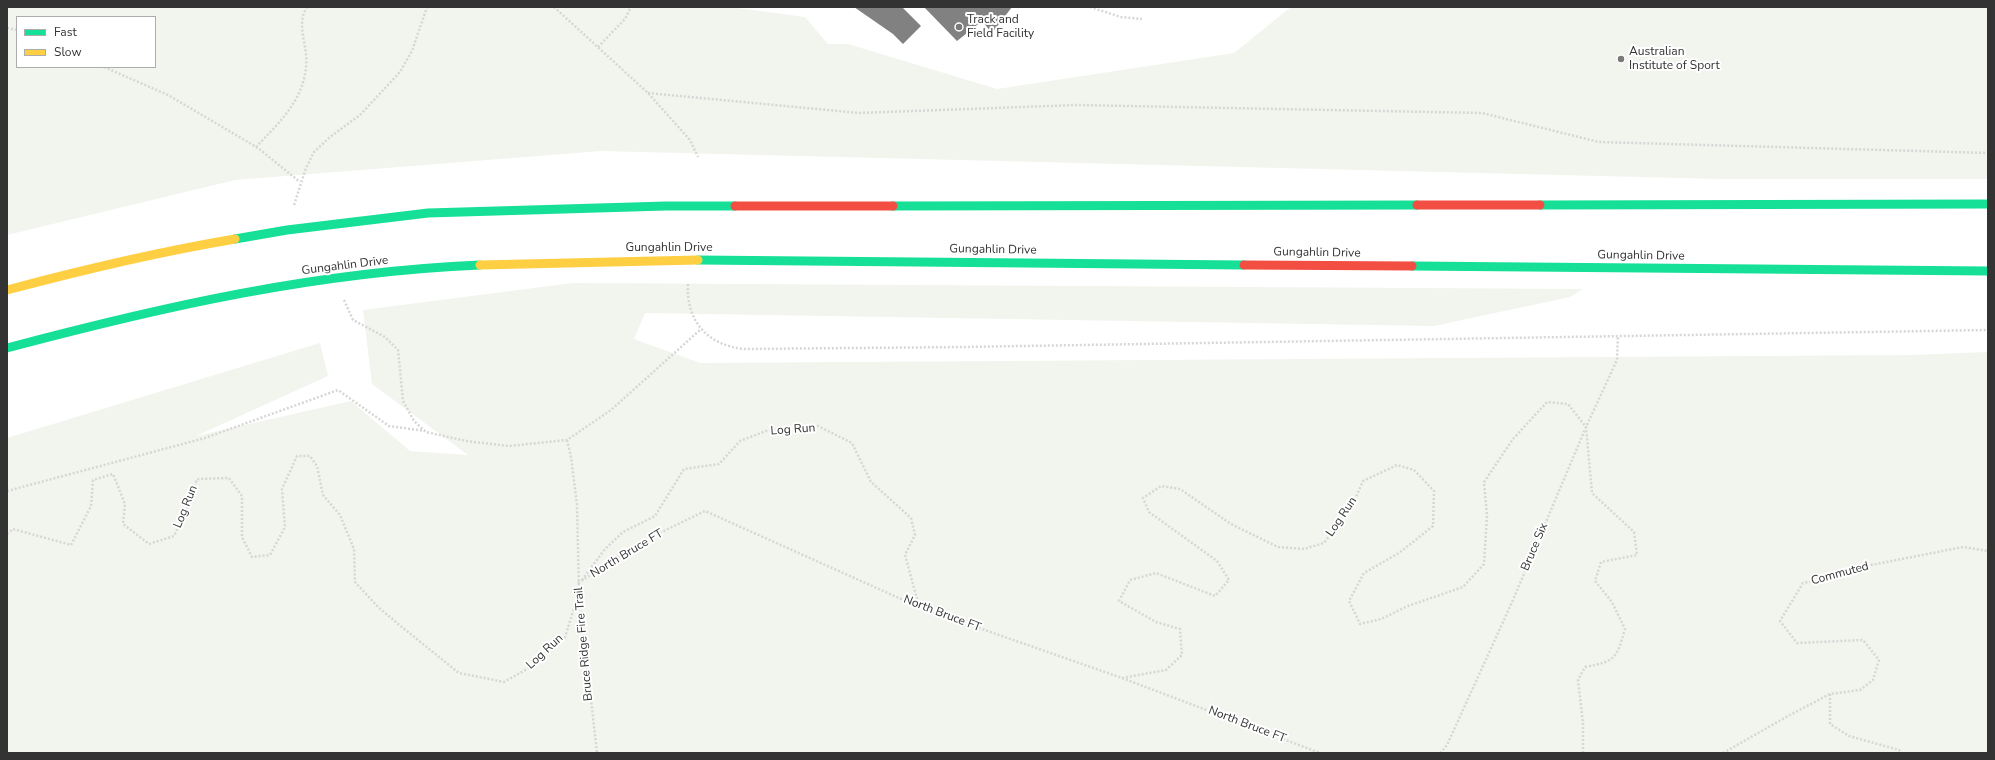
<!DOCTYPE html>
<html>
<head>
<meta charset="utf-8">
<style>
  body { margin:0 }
  #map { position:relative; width:1995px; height:760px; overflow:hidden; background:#fff; font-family:"Nunito Sans",sans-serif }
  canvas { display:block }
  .frame { position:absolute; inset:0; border:8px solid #333; pointer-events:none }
  .legend { position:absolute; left:16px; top:16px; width:140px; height:52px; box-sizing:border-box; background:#fff; border:1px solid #adadad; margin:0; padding:5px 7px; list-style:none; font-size:12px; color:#333 }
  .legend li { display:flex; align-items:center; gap:8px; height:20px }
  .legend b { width:20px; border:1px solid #adadad }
</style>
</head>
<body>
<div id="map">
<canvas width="1995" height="760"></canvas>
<div class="frame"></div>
<ul class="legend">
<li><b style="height:5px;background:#16e098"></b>Fast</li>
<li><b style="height:5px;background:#ffcf43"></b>Slow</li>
</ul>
</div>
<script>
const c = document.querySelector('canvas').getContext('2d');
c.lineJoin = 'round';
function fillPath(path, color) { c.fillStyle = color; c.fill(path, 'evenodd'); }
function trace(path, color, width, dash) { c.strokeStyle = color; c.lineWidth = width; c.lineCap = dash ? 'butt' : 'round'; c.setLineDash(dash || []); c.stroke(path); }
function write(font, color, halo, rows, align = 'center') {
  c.font = font + ' "Nunito Sans",sans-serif'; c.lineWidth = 4; c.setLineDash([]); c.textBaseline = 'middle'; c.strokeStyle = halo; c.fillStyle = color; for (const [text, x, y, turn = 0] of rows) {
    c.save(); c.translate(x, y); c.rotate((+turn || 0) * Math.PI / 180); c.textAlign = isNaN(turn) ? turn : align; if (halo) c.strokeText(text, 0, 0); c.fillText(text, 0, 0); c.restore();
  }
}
fillPath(new Path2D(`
  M7,7H730L805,17L828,44H848L997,89L1234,53L1291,7H1988V179H1720L601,151L235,180L7,235ZM17,17H155V67H17Z
  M573,283L1583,289L1570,297L1434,326L645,313L634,339L700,363L1911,355L1988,352V753H7V438L320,343L328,376L196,436L351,401L410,451L468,455L372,384L363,310Z`), '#f1f5ed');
fillPath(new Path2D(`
  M854,7H902L921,26L903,44L893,34Z
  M924,7H1012L992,33L982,21L957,41Z`), '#818181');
trace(new Path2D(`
  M554,7L648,93L690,140L698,157
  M1090,7L1121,17L1142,19
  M7,28L17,30
  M598,47L625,19L631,7
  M104,67L168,95L258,148L300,182
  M648,93L859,113L1077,105L1482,113L1599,142L1988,153
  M256,147C278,124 303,101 306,67C309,47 295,25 307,7
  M294,205L306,168L314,152L330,137L360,115L400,72L412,51L427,7
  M688,284C686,321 707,345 744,349L963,347L1988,330
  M344,300L353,320L385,337L398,350L403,401L414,421L426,432L466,441L509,446L567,440L611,410L701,329
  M567,440L571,457L577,505L579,592L597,753
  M7,491L205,438L338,390L389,426L425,431
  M7,534L13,529L71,545L91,506L93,480L113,474L125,504L123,524L149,544L174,536L186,511L197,479L229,478L242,496V537L252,557L270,555L285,527L282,489L297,456H310L317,466L323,495L340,515L354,549L355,582L378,607L403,628L459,673L504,682L534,665L565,637L579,592
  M582,580L605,549L623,532L655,516L684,469L719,464L740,441L766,431L818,426L852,443L871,482L911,518L915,535L905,555L919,606
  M578,583L645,540L705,511L919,607L1122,678L1320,753
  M1122,678L1166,670L1182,655L1180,629L1156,622L1119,601L1130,580L1156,573L1215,596L1229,580L1217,561L1149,512L1143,498L1161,486L1180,489L1231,524L1278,547L1304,549L1324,543L1353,504L1363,481L1397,465L1414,470L1434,491L1433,526L1399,553L1364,573L1349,601L1360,624L1381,619L1408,606L1463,587L1484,564L1487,516L1484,482L1513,439L1547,402L1568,404L1586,427L1592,493L1634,532L1637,555L1601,562L1595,581L1612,602L1625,629C1616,659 1616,661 1585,667L1578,680L1583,723V753
  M1830,694V724L1849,736L1899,750L1901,753
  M1440,753L1447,745L1513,600L1586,427L1617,360L1618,336
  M1723,753L1788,716L1830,694L1860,690L1873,680L1879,660L1863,640L1797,643L1780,621L1803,583L1829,578L1851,569L1963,547L1988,551`), '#d6d6d6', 2.5, [2, 2]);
trace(new Path2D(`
  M1540,205L1988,204
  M893,206L1417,205
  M235,239L287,230L428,213L666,206H735
  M698,260L1244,265
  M1412,266L1988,271
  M7,348C165,306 316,272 480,265`), '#16e098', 9);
trace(new Path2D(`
  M480,265L698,260
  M7,290C82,270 158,252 235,239`), '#ffcf43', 9);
trace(new Path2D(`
  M1417,205H1540
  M735,206H893
  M1244,265L1412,266`), '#f24e42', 9);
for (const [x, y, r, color] of [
  [959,27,4,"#7a7a7a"],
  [1621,59,4,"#7a7a7a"]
]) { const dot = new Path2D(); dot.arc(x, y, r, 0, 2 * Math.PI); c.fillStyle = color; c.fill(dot); trace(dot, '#fff', 1.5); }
write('12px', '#333', '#fff', [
  ["Track and",967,20],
  ["Field Facility",967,34],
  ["Australian",1629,52],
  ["Institute of Sport",1629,66]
], 'left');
write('12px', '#333', '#fff', [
  ["Gungahlin Drive",669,248],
  ["Gungahlin Drive",993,250,1],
  ["Gungahlin Drive",1317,253,1],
  ["Gungahlin Drive",1641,256,1],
  ["Gungahlin Drive",345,266,-7],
  ["Log Run",793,430,-4],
  ["Log Run",186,507,-68],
  ["Log Run",1342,517,-56],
  ["Bruce Six",1535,547,-67],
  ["North Bruce FT",627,554,-31],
  ["Commuted",1840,574,-15],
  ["North Bruce FT",942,614,21],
  ["Bruce Ridge Fire Trail",584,644,-95],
  ["Log Run",545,652,-43],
  ["North Bruce FT",1247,725,21]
]);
</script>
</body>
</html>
